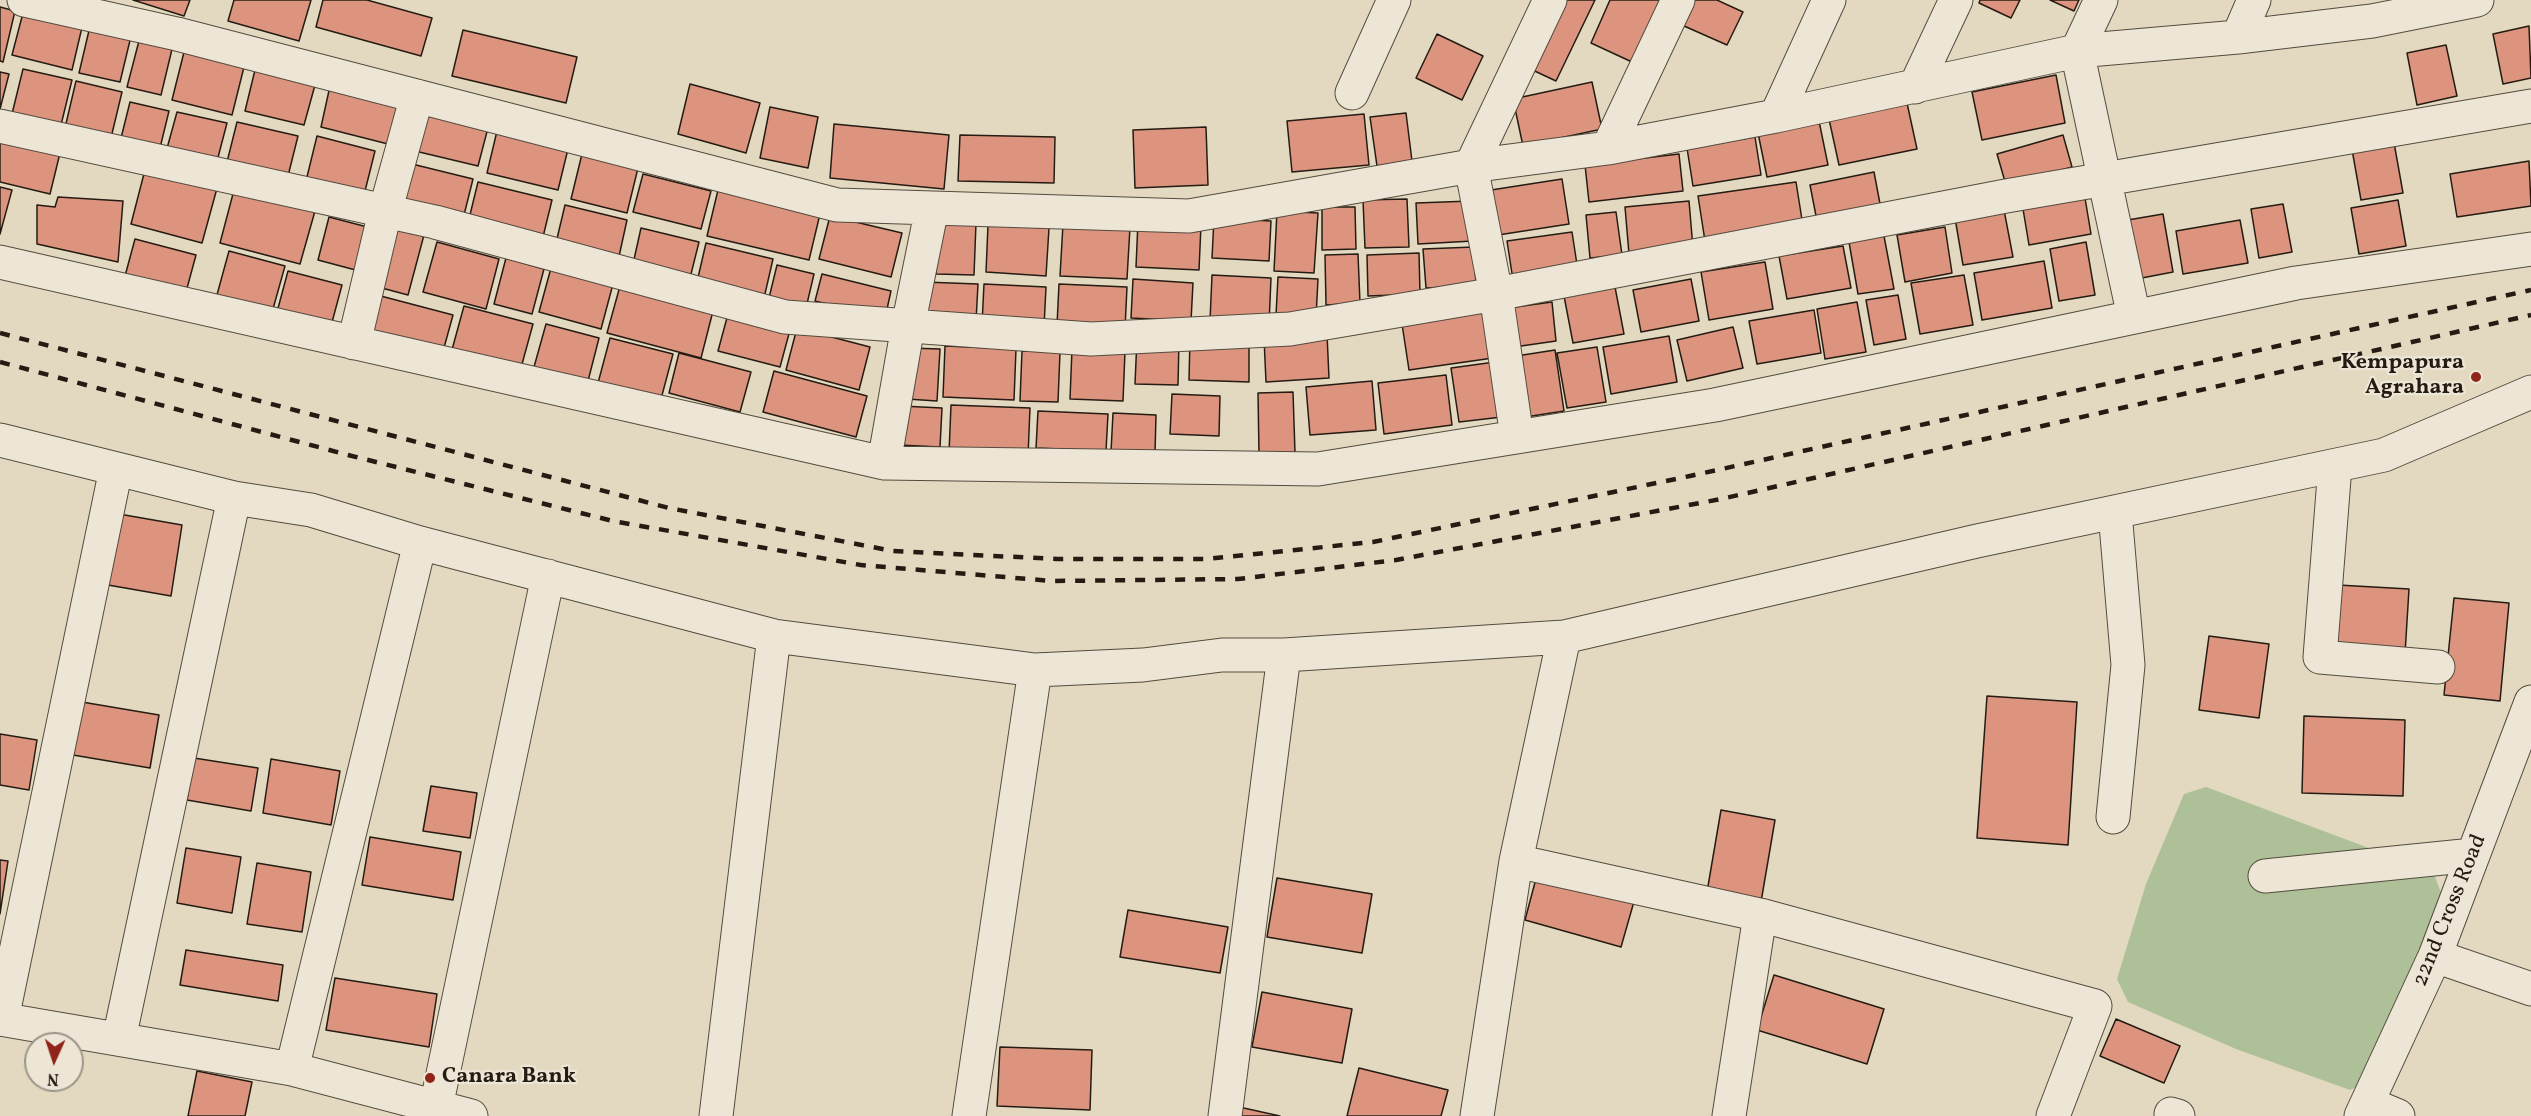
<!DOCTYPE html>
<html>
<head>
<meta charset="utf-8">
<style>
  body { margin:0 }
  #map { position:relative; width:2531px; height:1116px; overflow:hidden; background:#e3d9c0; font-family:Vollkorn,serif }
  canvas { display:block }
  .north { position:absolute; left:24px; top:1032px; width:60px; height:60px; box-sizing:border-box; background:#ede6d6; border:2px solid #9d9588; border-radius:50%; rotate:183deg; font-size:16px; font-weight:700; line-height:24px; text-align:center; color:#241c12 }
  .north::after { content:''; display:block; margin:auto; width:21px; height:27px; background:#8f2418; clip-path:polygon(50% 0,100% 100%,50% 72%,0 100%) }
</style>
</head>
<body>
<div id="map">
<canvas width="2531" height="1116"></canvas>
<div class="north">N</div>
</div>
<script>
const c = document.querySelector('canvas').getContext('2d');
c.lineJoin = 'round';
function fillPath(path, color) { c.fillStyle = color; c.fill(path, 'evenodd'); }
function trace(path, color, width, dash) { c.strokeStyle = color; c.lineWidth = width; c.lineCap = dash ? 'butt' : 'round'; c.setLineDash(dash || []); c.stroke(path); }
function write(font, color, halo, rows, align = 'center') {
  c.font = font + ' Vollkorn,serif'; c.lineWidth = 4.5; c.setLineDash([]); c.textBaseline = 'middle'; c.strokeStyle = halo; c.fillStyle = color; for (const [text, x, y, turn = 0] of rows) {
    c.save(); c.translate(x, y); c.rotate((+turn || 0) * Math.PI / 180); c.textAlign = isNaN(turn) ? turn : align; if (halo) c.strokeText(text, 0, 0); c.fillText(text, 0, 0); c.restore();
  }
}
fillPath(new Path2D(`
  M2206,787L2433,872L2442,895L2369,1081L2350,1090L2236,1049L2128,1002L2117,979L2146,884L2184,794Z`), '#adc097');
const building = new Path2D(`
  M133,0H190L184,16Z
  M234,0H311L299,41L228,21Z
  M323,0H367L432,18L421,56L316,27Z
  M1556,0H1595L1556,81L1524,66Z
  M1610,0H1661L1632,62L1591,43Z
  M1685,0H1717L1743,12L1727,45L1675,22Z
  M1980,0H2020L2011,18L1979,3Z
  M2050,0H2079L2074,11Z
  M0,7L15,11L3,62L0,61Z
  M24,9L83,23L72,70L12,55Z
  M91,22L132,32L120,82L79,73Z
  M2529,26L2531,78L2503,84L2493,34Z
  M463,30L577,57L566,103L452,76Z
  M1437,34L1483,56L1462,100L1416,78Z
  M140,37L173,45L161,95L127,87Z
  M2446,45L2457,96L2417,105L2407,53Z
  M184,52L244,67L232,115L172,100Z
  M23,69L72,80L60,129L11,118Z
  M255,70L315,85L304,125L245,111Z
  M0,72L9,74L0,109Z
  M2056,75L2065,123L1982,140L1972,92Z
  M76,81L122,92L110,142L64,132Z
  M1592,82L1602,129L1523,146L1513,99Z
  M690,84L760,103L746,153L678,134Z
  M330,86L402,104L392,145L321,127Z
  M130,102L169,111L159,152L120,142Z
  M1907,103L1917,149L1839,165L1829,119Z
  M770,107L818,117L808,168L760,158Z
  M425,109L489,124L478,166L415,151Z
  M177,112L227,123L216,165L166,152Z
  M1406,113L1412,161L1377,166L1370,117Z
  M1364,114L1369,165L1292,172L1287,121Z
  M1819,121L1828,165L1767,177L1758,133Z
  M237,122L298,136L287,180L226,166Z
  M834,124L949,135L944,189L830,178Z
  M1206,127L1208,185L1135,188L1133,130Z
  M497,131L568,149L558,190L487,173Z
  M0,135L61,149L50,194L0,182Z
  M960,135L1055,137L1054,183L958,181Z
  M2063,135L2072,167L2006,185L1997,154Z
  M317,136L375,151L363,199L305,185Z
  M1755,137L1761,175L1693,186L1687,148Z
  M2393,137L2403,193L2361,200L2351,144Z
  M582,154L638,168L627,213L571,199Z
  M1679,154L1683,191L1589,202L1585,165Z
  M2529,161L2531,206L2457,217L2450,174Z
  M147,162L219,181L202,243L131,224Z
  M412,164L473,179L462,223L401,208Z
  M1874,172L1881,209L1817,221L1810,185Z
  M643,174L711,191L701,229L633,212Z
  M1562,179L1569,224L1498,235L1491,190Z
  M478,182L552,200L542,241L468,223Z
  M1796,182L1803,226L1705,241L1698,196Z
  M0,187L12,190L0,234Z
  M234,190L315,211L300,264L220,243Z
  M718,190L820,214L809,260L707,236Z
  M2084,192L2091,234L2029,245L2022,203Z
  M58,197L123,201L118,262L37,244V205L55,207Z
  M1407,199L1409,247L1365,248L1363,200Z
  M2398,200L2406,246L2359,254L2351,208Z
  M1471,201L1473,241L1418,244L1416,203Z
  M1689,201L1693,248L1629,254L1625,207Z
  M2283,204L2292,252L2259,258L2251,209Z
  M565,205L627,220L618,261L555,247Z
  M1322,207H1355L1356,249L1322,250Z
  M2004,210L2013,257L1963,265L1955,218Z
  M1277,211L1318,213L1314,273L1274,271Z
  M1616,212L1622,255L1590,258L1586,215Z
  M2163,214L2173,272L2126,281L2116,222Z
  M830,216L902,233L891,277L819,259Z
  M329,217L375,229L363,272L318,260Z
  M1214,218L1271,221L1269,261L1212,258Z
  M2240,220L2248,263L2183,274L2176,231Z
  M1138,221L1201,225L1199,270L1136,267Z
  M938,222L976,223L974,275L936,274Z
  M1063,224L1130,227L1127,279L1060,276Z
  M988,225L1049,228L1046,276L986,272Z
  M394,227L424,235L408,295L378,287Z
  M1945,227L1952,273L1905,282L1897,235Z
  M641,228L699,242L690,278L633,264Z
  M1572,232L1578,271L1513,280L1507,241Z
  M1884,236L1894,289L1858,294L1849,242Z
  M135,239L196,255L186,292L125,276Z
  M437,242L499,259L486,309L423,292Z
  M2086,242L2095,295L2059,301L2050,249Z
  M706,243L773,259L764,298L697,282Z
  M1843,246L1851,288L1787,299L1779,256Z
  M1474,247L1476,286L1426,288L1423,249Z
  M229,251L285,266L271,316L215,302Z
  M1419,253L1420,294L1368,296L1367,255Z
  M1358,254L1360,303L1326,305L1325,255Z
  M506,258L544,269L532,314L494,304Z
  M2044,261L2052,308L1982,320L1974,273Z
  M1765,262L1773,309L1709,320L1701,272Z
  M777,265L814,274L806,308L769,298Z
  M551,268L613,284L601,329L539,312Z
  M288,271L342,285L331,326L277,312Z
  M822,274L891,291L885,318L815,301Z
  M1212,275L1271,278L1269,324L1210,321Z
  M1964,275L1973,325L1920,334L1911,283Z
  M1278,277L1318,279L1316,317L1276,315Z
  M1133,279L1193,283L1191,321L1131,318Z
  M1691,279L1699,321L1641,332L1633,290Z
  M924,282L978,284L976,321L922,319Z
  M984,284L1046,287L1044,327L982,324Z
  M1059,284L1127,287L1125,329L1057,325Z
  M620,286L713,311L701,358L607,333Z
  M1615,287L1624,334L1573,343L1564,296Z
  M377,295L453,315L442,355L366,334Z
  M1898,295L1906,339L1874,345L1866,300Z
  M1552,302L1556,341L1514,347L1508,308Z
  M1857,302L1866,352L1825,359L1817,309Z
  M464,306L533,324L519,375L450,357Z
  M1814,310L1821,353L1757,364L1749,321Z
  M1486,312L1493,358L1409,370L1402,324Z
  M728,314L790,330L780,367L718,351Z
  M546,324L599,338L588,381L534,367Z
  M1733,327L1743,368L1687,381L1677,340Z
  M797,328L870,347L859,390L786,370Z
  M1327,334L1329,378L1266,382L1264,338Z
  M1669,336L1677,382L1611,394L1603,347Z
  M610,338L673,354L661,399L598,383Z
  M1137,338L1179,340L1178,385L1135,384Z
  M1190,339L1249,341V382L1189,380Z
  M945,346L1016,349L1014,400L943,397Z
  M1597,347L1606,402L1567,408L1557,353Z
  M909,348L940,349L937,401L907,399Z
  M1072,349L1125,351L1123,401L1070,399Z
  M1555,350L1564,411L1519,418L1510,357Z
  M1022,351L1060,352L1058,402L1020,401Z
  M679,353L751,372L740,412L669,393Z
  M1495,362L1502,417L1459,422L1451,368Z
  M774,371L867,396L856,437L763,412Z
  M1446,375L1452,425L1384,434L1378,383Z
  M1372,381L1376,430L1310,435L1306,387Z
  M1293,392L1295,453L1259,454L1258,393Z
  M1172,394L1220,396L1219,436L1170,434Z
  M951,405L1030,408L1028,456L949,453Z
  M901,406L942,408L940,447L899,445Z
  M1038,411L1108,414L1106,451L1036,448Z
  M1113,413L1156,415L1155,454L1111,452Z
  M119,514L182,525L171,596L108,585Z
  M2338,585L2409,589L2405,654L2334,649Z
  M2454,598L2509,603L2500,701L2444,695Z
  M2209,636L2269,644L2259,718L2199,710Z
  M1987,696L2077,702L2068,845L1977,838Z
  M76,701L159,715L150,768L67,754Z
  M2304,716L2405,720L2403,796L2302,793Z
  M0,734L37,740L29,790L0,785Z
  M194,758L258,768L251,811L187,800Z
  M271,759L340,771L331,825L263,813Z
  M431,786L477,793L470,838L423,831Z
  M1721,810L1775,820L1761,902L1707,892Z
  M370,837L461,852L453,900L362,885Z
  M186,848L241,857L232,913L177,903Z
  M0,860L8,861L0,914Z
  M257,863L311,872L302,932L247,924Z
  M1538,871L1635,898L1621,947L1525,920Z
  M1277,878L1372,894L1362,953L1267,937Z
  M1128,910L1228,927L1220,973L1120,957Z
  M186,950L283,965L278,1001L180,985Z
  M1774,975L1884,1009L1867,1064L1757,1030Z
  M335,978L437,994L429,1047L326,1030Z
  M1262,992L1352,1009L1342,1063L1252,1047Z
  M2116,1019L2180,1046L2164,1083L2100,1056Z
  M1000,1047L1092,1050L1090,1110L997,1106Z
  M1359,1068L1448,1090L1441,1116H1347Z
  M197,1071L252,1082L245,1116H188Z
  M1239,1107L1280,1116H1237Z`);
fillPath(building, '#dd947f');
trace(building, '#241c12', 1.5);
const minor = new Path2D(`
  M24,0L177,34L837,205L1189,216L1471,166L1608,148L1776,116L2077,51L2238,37L2372,21L2477,0
  M2101,0L2077,51L2134,317
  M2238,37L2254,0
  M1915,87L1956,0
  M1352,93L1394,0
  M1776,116L1829,0
  M0,126L435,222L785,317L1091,339L1290,329L1496,294L2006,196L2531,106
  M1608,148L1678,0
  M0,262L884,463L1318,469L1715,405L2296,283L2531,249
  M354,343L385,212L417,96
  M1517,437L1496,294L1471,166L1550,0
  M0,440L234,498L311,510L420,543L774,636L1035,670L1143,665L1222,655H1284L1564,637L1977,541L2384,455L2531,392
  M884,463L908,326L932,208
  M2335,466L2320,657L2438,667
  M2113,817L2128,665L2115,512
  M1516,861L1760,915L1729,1116
  M2265,876L2473,855
  M1760,915L2095,1006L2053,1116
  M2435,956L2531,989
  M0,1019L292,1069L471,1116
  M2,1019L116,469
  M119,1039L234,498
  M292,1069L420,543
  M2367,1103L2398,1116
  M436,1107L548,576
  M2171,1114L2178,1116
  M716,1116L774,636
  M969,1116L1035,670
  M1225,1116L1284,655
  M1477,1116L1516,861L1564,637
  M2361,1116L2435,956L2531,702`);
trace(minor, '#544b3e', 35);
trace(minor, '#ede6d6', 33);
trace(new Path2D(`
  M0,333L669,508L893,551L1057,559H1206L1373,542L1690,476L2531,290
  M0,362L348,455L613,521L861,565L1052,581L1238,579L1396,560L1721,499L2531,315`), '#241c12', 4.5, [10, 10]);
for (const [x, y, r, color] of [
  [2476,377,6,"#8f2418"],
  [430,1078,6,"#8f2418"]
]) { const dot = new Path2D(); dot.arc(x, y, r, 0, 2 * Math.PI); c.fillStyle = color; c.fill(dot); trace(dot, '#ede6d6', 2); }
write('bold 22px', '#241c12', '#ede6d6', [
  ["Kempapura",2464,364],
  ["Agrahara",2464,389],
  ["Canara Bank",442,1078,"left"]
], 'right');
write('22px', '#241c12', '#ede6d6', [
  ["22nd Cross Road",2451,911,-68]
]);
</script>
</body>
</html>
